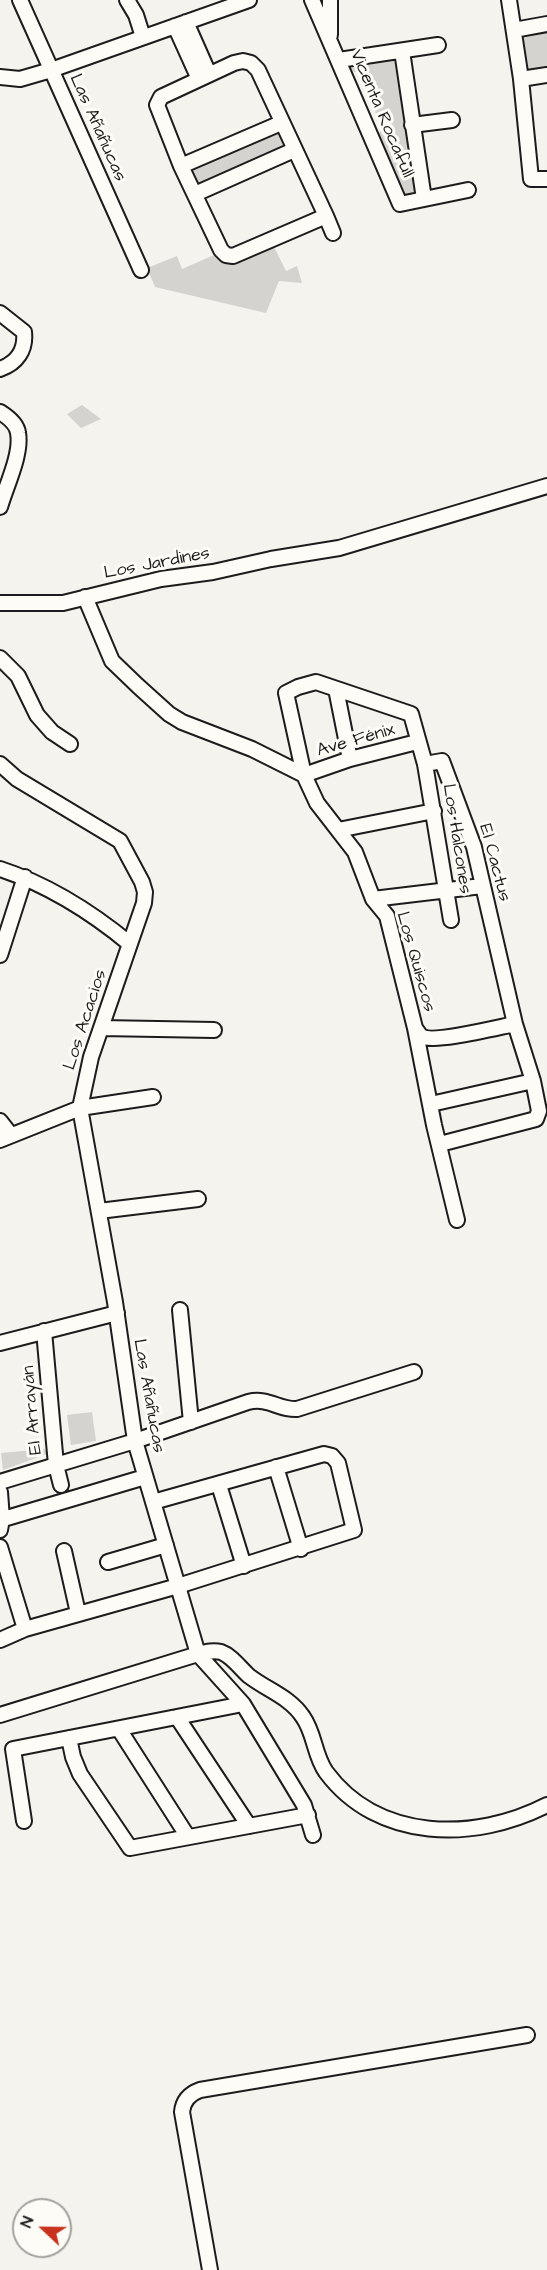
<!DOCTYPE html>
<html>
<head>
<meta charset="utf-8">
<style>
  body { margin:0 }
  #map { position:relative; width:547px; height:2270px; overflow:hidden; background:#f4f3ee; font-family:"Architects Daughter",sans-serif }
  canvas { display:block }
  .north { position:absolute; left:12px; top:2198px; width:60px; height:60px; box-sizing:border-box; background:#fdfcf7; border:2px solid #a3a29f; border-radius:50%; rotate:292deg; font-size:16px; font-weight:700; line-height:24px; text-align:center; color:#1c1c1c }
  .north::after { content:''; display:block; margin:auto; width:21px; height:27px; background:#c8321e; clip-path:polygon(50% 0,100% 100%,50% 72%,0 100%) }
</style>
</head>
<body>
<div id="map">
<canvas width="547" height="2270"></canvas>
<div class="north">N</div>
</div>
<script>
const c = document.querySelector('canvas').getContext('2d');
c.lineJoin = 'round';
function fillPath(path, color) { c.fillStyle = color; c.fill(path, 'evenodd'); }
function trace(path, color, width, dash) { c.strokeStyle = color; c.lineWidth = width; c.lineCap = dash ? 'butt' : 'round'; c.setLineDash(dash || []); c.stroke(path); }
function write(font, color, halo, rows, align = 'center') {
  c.font = font + ' "Architects Daughter",sans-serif'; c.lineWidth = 6; c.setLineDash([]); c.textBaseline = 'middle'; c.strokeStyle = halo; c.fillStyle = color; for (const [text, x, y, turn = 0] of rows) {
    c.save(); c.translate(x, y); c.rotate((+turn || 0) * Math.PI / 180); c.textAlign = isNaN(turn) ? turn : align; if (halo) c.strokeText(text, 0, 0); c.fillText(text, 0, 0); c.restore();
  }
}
fillPath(new Path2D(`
  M547,28V70L526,73L521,34Z
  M400,58L420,194L409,197L404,193L377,137L382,128L359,73L347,70L344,65Z
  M278,127L287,148L199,188L189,168Z
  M273,245L286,271L297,266L302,283L279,281L266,313L155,287L147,268L177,256L182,269L214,255C232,270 254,253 273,245Z
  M82,405L101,419L81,428L67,414Z
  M92,1412L96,1441L71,1445L67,1415Z
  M45,1449L47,1454L3,1470L1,1453Z`), '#d4d3cf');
const minor = new Path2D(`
  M20,0L141,270
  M127,0L136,15L143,37
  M312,0L400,204L468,190
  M330,0V35
  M509,0L521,79L531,179H547
  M186,22L209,74
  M175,26L199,79
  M514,30L547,24
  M402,51L424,199
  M339,60L438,45
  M243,61L251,63L258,70L326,216L233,256L226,255L221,250L181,166L157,105L161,97L234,63Z
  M0,77L20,79L51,70L249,0
  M521,79L547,75
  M412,125L452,120
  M181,166L281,123
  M195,194L294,150
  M326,216L333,233
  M0,313L24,332C26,350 17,363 0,369
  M0,412C8,417 17,424 18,433C22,454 6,486 0,507
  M85,597L112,661L138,686L169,714L182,722L252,749L304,775L317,803L355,852L373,899L387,916L415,1028L434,1125L457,1220
  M0,603H63L161,579L213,572L271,559L339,548L547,486
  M0,658L18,676L37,715L52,732L70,744
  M336,689L350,759
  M417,742L350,759L304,775L286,693L298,687L316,682L411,714L425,764L442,761L474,847L515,1024L533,1081L539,1111L536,1119L440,1144
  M0,764L17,779L120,841L142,882L145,892L144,903L91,1057L80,1108L115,1302L135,1441L198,1654L243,1704L304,1805L313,1835
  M425,764L451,920
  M338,830L434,811
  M0,869C49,885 90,911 130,944
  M373,899L482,886
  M0,955L25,877
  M101,1028L214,1030
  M415,1028C417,1031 419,1034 421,1036C432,1044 499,1027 515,1024
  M431,1104L533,1081
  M0,1121L11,1135
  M0,1140L80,1108L153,1097
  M99,1211L198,1199
  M180,1310L191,1422
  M44,1331L56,1465L61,1485
  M0,1343L117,1313
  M276,1467L301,1549
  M0,1482L135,1441L248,1402C269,1397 278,1410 297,1409L414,1372
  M219,1485L244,1566
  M0,1492L2,1519L0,1530
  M0,1520L145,1477
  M0,1547L25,1629
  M64,1551L78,1613
  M108,1562L166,1545
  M0,1640L25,1629L178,1586L354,1530L338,1463L332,1456L324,1454L153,1502
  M0,1715L198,1654C206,1652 213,1650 221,1652C232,1656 240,1668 249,1676C267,1690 290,1697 303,1717C315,1734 314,1755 326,1772C378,1842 475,1842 547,1805
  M177,1717L249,1826
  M119,1729L188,1837
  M69,1738L73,1757L80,1774L130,1848L308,1815
  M24,1821L13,1749L243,1704
  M210,2270L182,2112C183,2101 189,2094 200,2090L527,2035`);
trace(minor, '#1c1c1c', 18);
trace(minor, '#fdfcf7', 14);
write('18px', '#1c1c1c', '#fdfcf7', [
  ["Vicenta Rocafull",381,114,67],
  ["Las Añañucas",97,128,66],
  ["Los Jardines",157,564,-11],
  ["Ave Fénix",356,741,-16],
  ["Los Halcones",456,839,81],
  ["El Cactus",494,863,75],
  ["Los Quiscos",415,962,74],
  ["Los Acacios",86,1020,-72],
  ["Las Añañucas",148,1396,80],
  ["El Arrayán",33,1410,-95]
]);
</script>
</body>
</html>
